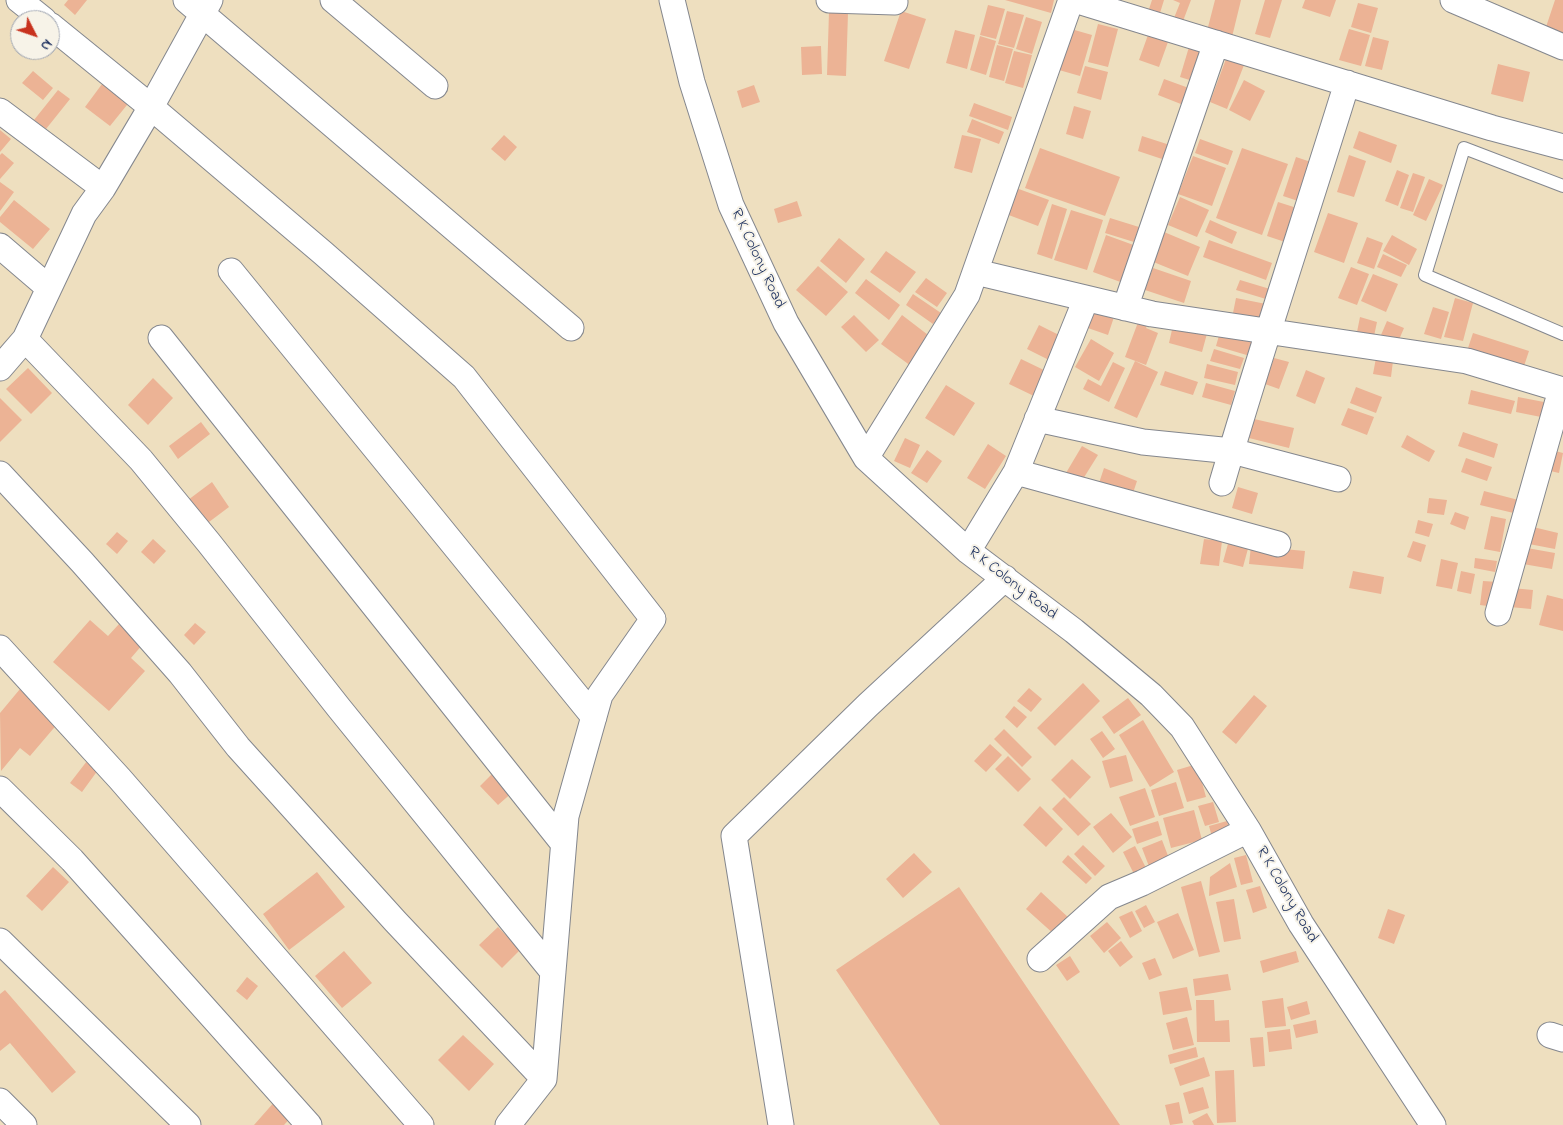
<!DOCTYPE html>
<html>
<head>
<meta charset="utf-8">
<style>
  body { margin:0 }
  #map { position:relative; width:1563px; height:1125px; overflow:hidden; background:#eedfbf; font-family:"Indie Flower",sans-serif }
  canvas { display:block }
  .north { position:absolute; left:10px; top:10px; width:50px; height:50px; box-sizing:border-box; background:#f7f3e8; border:1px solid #9fa5b1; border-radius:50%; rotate:131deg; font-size:14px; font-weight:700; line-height:20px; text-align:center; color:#1b2f5e }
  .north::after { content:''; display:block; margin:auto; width:18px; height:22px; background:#c8321e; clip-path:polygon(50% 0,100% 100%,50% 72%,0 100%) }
</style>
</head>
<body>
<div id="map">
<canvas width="1563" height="1125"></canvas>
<div class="north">N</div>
</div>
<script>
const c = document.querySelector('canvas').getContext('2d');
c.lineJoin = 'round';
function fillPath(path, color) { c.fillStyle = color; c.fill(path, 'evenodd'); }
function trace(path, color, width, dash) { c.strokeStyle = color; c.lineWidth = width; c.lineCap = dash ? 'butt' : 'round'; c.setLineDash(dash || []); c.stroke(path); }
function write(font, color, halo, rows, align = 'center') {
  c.font = font + ' "Indie Flower",sans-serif'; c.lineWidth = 4; c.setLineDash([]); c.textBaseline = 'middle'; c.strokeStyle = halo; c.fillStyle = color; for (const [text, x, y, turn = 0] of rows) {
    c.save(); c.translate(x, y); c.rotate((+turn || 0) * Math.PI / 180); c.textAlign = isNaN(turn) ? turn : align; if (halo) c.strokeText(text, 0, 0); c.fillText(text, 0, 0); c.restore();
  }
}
fillPath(new Path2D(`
  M68,0H87L75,15L64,5Z
  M1005,0H1054L1051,13Z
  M1152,0H1164L1160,13L1149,9Z
  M1173,0H1191L1183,21L1174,18L1180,3Z
  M1215,0H1241L1232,37L1207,31Z
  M1265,0H1282L1270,38L1255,34Z
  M1305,0H1336L1330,17L1302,8Z
  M1555,0H1563V36L1545,30Z
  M1358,3L1378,8L1371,33L1351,27Z
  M988,5L1005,9L996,39L980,35Z
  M901,11L926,19L909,69L884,61Z
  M1007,11L1024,15L1014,48L998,44Z
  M829,12L848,13L846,76L827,75Z
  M1026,17L1042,22L1032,54L1016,49Z
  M1098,24L1118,29L1108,67L1088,62Z
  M1064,27L1092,35L1080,76L1052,68Z
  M1349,29L1370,35L1361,66L1339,60Z
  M955,30L975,35L967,69L946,63Z
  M1148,35L1168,42L1159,67L1139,60Z
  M980,36L996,41L986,75L970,70Z
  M1373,37L1389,41L1382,70L1365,66Z
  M997,45L1013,49L1004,81L989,77Z
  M821,46L822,74L802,75L801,47Z
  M1189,47L1208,53L1199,83L1180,77Z
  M1014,51L1032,55L1023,88L1005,83Z
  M1226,59L1244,65L1227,109L1210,102Z
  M1498,64L1530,72L1523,102L1491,94Z
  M1085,66L1108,72L1101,100L1077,93Z
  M33,71L53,88L43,100L22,83Z
  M1164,79L1197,91L1191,108L1158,95Z
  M105,80L131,100L110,126L85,107Z
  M1244,80L1265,91L1250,121L1229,110Z
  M754,85L760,102L742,108L737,91Z
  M58,90L70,99L46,129L34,120Z
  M974,103L1012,117L1008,130L969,116Z
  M1074,106L1091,111L1083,139L1066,134Z
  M972,119L1004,132L999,144L967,132Z
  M0,130L11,139L0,152Z
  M1359,131L1397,145L1391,163L1353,148Z
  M504,135L517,147L505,161L491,149Z
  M962,135L981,139L972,173L954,168Z
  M1142,136L1173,146L1168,161L1138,151Z
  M1200,139L1233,151L1228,165L1195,153Z
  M1040,148L1120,177L1105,216L1025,188Z
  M1242,148L1288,164L1262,235L1216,218Z
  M2,153L14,163L0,179V155Z
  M1349,155L1366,161L1354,197L1337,192Z
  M1193,156L1226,168L1212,206L1178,194Z
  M1296,157L1314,163L1301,202L1283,196Z
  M1397,170L1409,175L1398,206L1385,201Z
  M1413,173L1425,177L1413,212L1400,208Z
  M1429,179L1443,185L1426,221L1413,215Z
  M0,182L14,192L0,211Z
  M1016,188L1049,200L1038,226L1006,214Z
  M1180,197L1209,210L1197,237L1168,225Z
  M14,200L50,229L33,249L0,222V217Z
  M797,201L802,216L778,223L774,209Z
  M1278,202L1300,209L1288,243L1267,236Z
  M1052,204L1067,209L1052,259L1037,254Z
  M1071,210L1103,220L1087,270L1054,260Z
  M1328,213L1358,223L1344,263L1314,252Z
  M1110,218L1139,227L1134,242L1105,233Z
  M1210,220L1237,232L1232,244L1205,232Z
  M1164,232L1200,247L1188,276L1151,261Z
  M1106,235L1139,247L1126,284L1093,272Z
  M1392,235L1417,249L1409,265L1383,251Z
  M1367,237L1383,243L1374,269L1357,263Z
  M839,238L865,259L846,283L820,261Z
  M1209,240L1272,263L1266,280L1203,257Z
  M886,251L916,272L900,293L870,272Z
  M1383,254L1407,265L1401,277L1377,267Z
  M818,266L848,292L826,316L796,290Z
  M1351,267L1369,274L1357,305L1338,298Z
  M1153,268L1191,281L1184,303L1145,290Z
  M1373,274L1398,284L1386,312L1361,301Z
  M926,278L947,293L937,307L915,292Z
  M866,279L900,305L889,320L855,293Z
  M1240,280L1270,289L1266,299L1236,290Z
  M913,294L941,313L933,324L906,305Z
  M1236,298L1266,304L1263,319L1233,313Z
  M1455,298L1473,303L1463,341L1444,337Z
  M1092,305L1115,314L1108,335L1085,327Z
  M1433,307L1449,312L1441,339L1424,334Z
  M854,315L879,340L866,352L841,327Z
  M902,315L932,338L911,366L881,344Z
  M1140,317H1150L1146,328L1158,333L1146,365L1125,357Z
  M1360,317L1377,322L1374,336L1357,332Z
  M1174,321L1208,330L1202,352L1169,343Z
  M1387,321L1404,328L1398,342L1381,335Z
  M1039,325L1061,336L1049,360L1027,349Z
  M1220,332L1255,342L1250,356L1216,346Z
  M1473,333L1529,351L1524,366L1468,348Z
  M1091,339L1114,353L1099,381L1075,367Z
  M1214,349L1244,358L1240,369L1210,361Z
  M1274,358L1289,362L1279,389L1265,384Z
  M1376,358L1393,361L1391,377L1373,374Z
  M1021,359L1048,372L1036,397L1009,384Z
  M1135,361L1158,372L1137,418L1114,408Z
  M1113,362L1125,368L1109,402L1083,389L1088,379L1101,386Z
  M1207,364L1238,372L1235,385L1204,378Z
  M28,368L52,393L31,414L6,389Z
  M1306,370L1325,378L1315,404L1296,396Z
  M1165,371L1198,382L1193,395L1160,385Z
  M153,378L173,398L148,425L128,405Z
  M1206,383L1235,391L1231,405L1202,397Z
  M946,385L975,403L954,436L925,418Z
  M1356,387L1382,397L1376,413L1350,403Z
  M1471,390L1515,401L1511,414L1468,404Z
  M1518,397L1544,402L1541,417L1516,412Z
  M0,398L22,420L0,442Z
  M1348,408L1374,417L1367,435L1341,425Z
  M1254,419L1294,428L1289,448L1249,438Z
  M201,422L210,434L178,459L169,446Z
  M1463,432L1498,444L1494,458L1458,446Z
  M1407,435L1435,451L1429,462L1401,447Z
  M905,438L920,445L910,468L894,461Z
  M988,444L1006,456L985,489L967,478Z
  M1082,446L1098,455L1078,487L1063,478Z
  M927,450L942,461L927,483L911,473Z
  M1551,450L1563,453L1559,473L1546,470Z
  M1466,458L1492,467L1487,481L1461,472Z
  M1104,468L1137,481L1132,496L1099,483Z
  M212,482L229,507L201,528L184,503Z
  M1238,487L1258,493L1252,514L1232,508Z
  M1484,491L1526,502L1522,515L1480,505Z
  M1429,498L1447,500L1444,515L1427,513Z
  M1455,512L1469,517L1465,530L1450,524Z
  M1491,516L1506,519L1500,552L1484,549Z
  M1418,520L1433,524L1429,537L1415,533Z
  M1533,527L1558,533L1555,549L1529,544Z
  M117,532L128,541L117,554L106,544Z
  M153,539L166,551L154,564L141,552Z
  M1204,539L1222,541L1219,566L1200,564Z
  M1229,540L1249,545L1243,567L1223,562Z
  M1413,541L1426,545L1421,562L1407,557Z
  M1251,546L1305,551L1303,569L1249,564Z
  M1527,548L1555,553L1552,569L1523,564Z
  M1475,558L1497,561L1495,572L1474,568Z
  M1441,559L1458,563L1452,589L1436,586Z
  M1353,571L1384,577L1381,594L1349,588Z
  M1461,571L1475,574L1471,594L1457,591Z
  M1483,581L1498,582L1495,607L1480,605Z
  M1512,588L1533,590L1531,609L1510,607Z
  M1547,595L1563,599V631L1539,625Z
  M90,620L108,636L119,624L143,644L131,658L145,671L109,711L53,662Z
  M195,623L206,632L194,645L184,635Z
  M1083,683L1100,701L1055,746L1037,728Z
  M1029,688L1042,699L1031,712L1017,701Z
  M20,689L59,722L30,756L20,748L1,771L0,713Z
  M1254,695L1267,706L1236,744L1222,732Z
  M1128,698L1141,715L1114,734L1102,717Z
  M1014,706L1027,717L1017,728L1005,717Z
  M1143,720L1174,772L1150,787L1119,735Z
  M1004,729L1032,757L1022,767L994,739Z
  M1102,731L1115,749L1103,758L1090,739Z
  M990,744L1002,755L986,772L974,761Z
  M1126,755L1133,781L1110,788L1102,761Z
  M1008,756L1031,779L1018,792L995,769Z
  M1072,759L1091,777L1070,799L1051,780Z
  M87,761L98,770L82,792L70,783Z
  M1197,764L1206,797L1187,802L1177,770Z
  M495,771L514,791L498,805L480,786Z
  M1176,782L1184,808L1159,816L1151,790Z
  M1145,788L1155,817L1130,826L1119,797Z
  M1064,797L1091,824L1078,836L1052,809Z
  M1213,802L1219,822L1205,826L1198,806Z
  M1040,806L1063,829L1046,847L1023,825Z
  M1194,810L1202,840L1171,848L1163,818Z
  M1111,813L1132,837L1113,853L1093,827Z
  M1158,821L1162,835L1137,844L1132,829Z
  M1227,821L1230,832L1212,837L1209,826Z
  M1162,840L1170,861L1150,869L1142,848Z
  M1083,845L1105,866L1095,876L1074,854Z
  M1135,846L1149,874L1137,880L1123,852Z
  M914,853L932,872L903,898L886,879Z
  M1068,855L1092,878L1086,884L1062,862Z
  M1246,855L1253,882L1241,885L1234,858Z
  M1230,863L1237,887L1209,896L1210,877Z
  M53,867L69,882L42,911L26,896Z
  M317,872L345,907L289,950L263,914Z
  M1201,881L1220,952L1199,957L1181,887Z
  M1260,886L1267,908L1253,913L1246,890Z
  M959,887L1120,1125H940L836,970Z
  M1041,892L1070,919L1055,935L1026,909Z
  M1234,899L1241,939L1224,942L1216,902Z
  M1146,905L1155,922L1144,928L1135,911Z
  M1388,909L1405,915L1394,944L1378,938Z
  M1132,911L1142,931L1130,938L1119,917Z
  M1178,913L1194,950L1173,959L1157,922Z
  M1107,922L1121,938L1104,953L1090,936Z
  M498,927L520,950L502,968L479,945Z
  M1121,941L1133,957L1120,967L1108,951Z
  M344,951L372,983L342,1008L315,976Z
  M1296,951L1299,962L1263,973L1260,961Z
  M1070,956L1080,972L1067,981L1056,965Z
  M1155,958L1162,975L1149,980L1142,963Z
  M1228,974L1231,990L1195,996L1193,979Z
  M247,977L258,986L247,1000L236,991Z
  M1187,987L1192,1010L1163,1015L1159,992Z
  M5,990L76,1072L52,1093L10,1043L0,1051V994Z
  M1283,998L1286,1026L1265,1028L1262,1001Z
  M1196,1000H1214L1215,1021L1229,1020L1230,1042H1197Z
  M1307,1001L1310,1014L1291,1020L1287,1007Z
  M1187,1017L1194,1045L1173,1050L1166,1023Z
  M1316,1020L1318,1033L1296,1038L1293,1025Z
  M1290,1029L1292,1049L1269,1052L1267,1032Z
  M463,1035L494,1064L469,1091L438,1060Z
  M1263,1037L1265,1066L1253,1067L1250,1038Z
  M1196,1047L1198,1057L1170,1064L1168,1055Z
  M1204,1057L1210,1076L1180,1086L1174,1068Z
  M1234,1070L1236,1122L1217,1123L1215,1071Z
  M1203,1087L1209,1108L1189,1114L1183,1093Z
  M276,1100L293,1115L284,1125H254Z
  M1179,1102L1183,1123L1170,1125L1165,1105Z
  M1207,1113L1214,1125H1194L1192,1121Z`), '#ecb395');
const lane = new Path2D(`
  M1563,186L1464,148L1425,275L1563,334`);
const street = new Path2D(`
  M19,0L44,20
  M186,0L571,328
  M210,0L151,107L323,253L464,377L653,619L600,695L566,816L544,1079L508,1125
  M333,0L435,86
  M672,0L692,82L731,205L786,323L866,458L968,551L1074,631L1151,695L1182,727L1248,830L1301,924L1433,1125
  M829,0L895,2
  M1075,0L1492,128L1563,147
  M1453,0L1563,47
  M0,111L103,188
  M0,246L49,288
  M231,271L594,717
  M976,272L1152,314L1467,361L1563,390
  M1125,308L1216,43
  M161,338L563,843
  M25,339L141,460L209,543L339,708L553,972
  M0,368L25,339L84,214L103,188L151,107L50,25
  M1037,419L1143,442L1232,451L1338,479
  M866,458L967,295L1071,0
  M1016,472L1086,299
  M0,474L82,562L180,673L238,747L395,921L544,1079
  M1222,483C1261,349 1306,216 1347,83
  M968,551L1016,472L1278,544
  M1498,613L1561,390
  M0,648L120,779L421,1125
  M0,789L72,860L309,1125
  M0,941L188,1125
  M1040,959L1109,897L1142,883L1248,830
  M1550,1035L1563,1039
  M0,1101L24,1125
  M781,1125L734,836L868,705L1005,578`);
trace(lane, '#84878e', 14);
trace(street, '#84878e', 27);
trace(lane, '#fff', 12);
trace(street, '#fff', 25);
write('16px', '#1b2f5e', '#f7f3e8', [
  ["R K Colony Road",757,259,65],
  ["R K Colony Road",1012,584,38],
  ["R K Colony Road",1286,895,60]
]);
</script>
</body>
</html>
